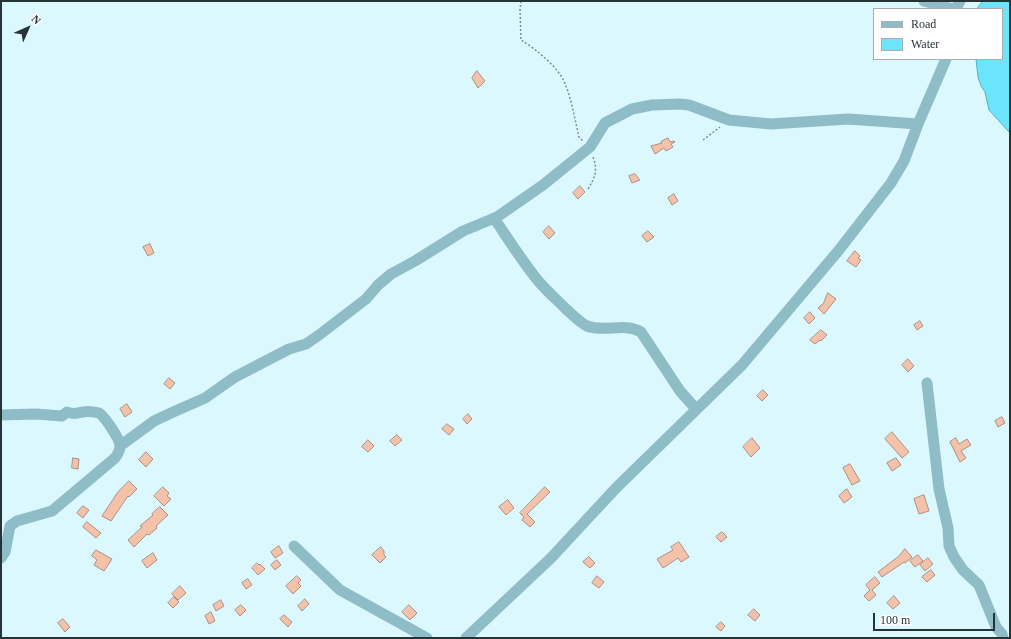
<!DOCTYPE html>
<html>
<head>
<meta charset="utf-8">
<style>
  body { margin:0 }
  #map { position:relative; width:1011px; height:639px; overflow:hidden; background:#dbf8ff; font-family:"Times New Roman",serif }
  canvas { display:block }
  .frame { position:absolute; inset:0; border:2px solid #263438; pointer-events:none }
  .legend { position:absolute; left:873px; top:8px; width:130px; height:52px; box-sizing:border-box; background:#fff; border:1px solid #a8aeaf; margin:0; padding:5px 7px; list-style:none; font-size:12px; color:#263438 }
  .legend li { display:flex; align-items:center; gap:8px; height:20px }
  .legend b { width:20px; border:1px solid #a8aeaf }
  .north { position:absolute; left:8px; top:8px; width:40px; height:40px; -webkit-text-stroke:3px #fff; paint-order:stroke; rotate:45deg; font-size:11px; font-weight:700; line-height:16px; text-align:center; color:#263438 }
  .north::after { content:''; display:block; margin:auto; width:14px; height:18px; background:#263438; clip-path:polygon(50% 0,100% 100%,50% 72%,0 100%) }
  .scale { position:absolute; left:873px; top:613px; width:122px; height:18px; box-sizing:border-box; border:2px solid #263438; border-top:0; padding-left:5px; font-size:12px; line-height:14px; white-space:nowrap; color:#263438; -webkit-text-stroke:3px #fff; paint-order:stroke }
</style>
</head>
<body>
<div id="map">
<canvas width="1011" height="639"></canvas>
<div class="frame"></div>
<ul class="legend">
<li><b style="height:5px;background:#8ebdc7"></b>Road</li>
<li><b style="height:11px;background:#6be4fc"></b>Water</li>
</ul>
<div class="north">N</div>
<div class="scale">100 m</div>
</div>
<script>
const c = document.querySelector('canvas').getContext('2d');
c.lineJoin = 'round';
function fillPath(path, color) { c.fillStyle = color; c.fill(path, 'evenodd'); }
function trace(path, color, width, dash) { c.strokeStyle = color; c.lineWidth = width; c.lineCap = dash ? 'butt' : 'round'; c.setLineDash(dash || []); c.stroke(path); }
const water = new Path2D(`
  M983,1H1010V133L989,110L985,92L981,86L978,77L976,59H1002V9H977Z`);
fillPath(water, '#6be4fc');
trace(water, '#56afc1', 1);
const building = new Path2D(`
  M477,71L485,81L478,88L472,78Z
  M668,138L670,142L674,141L675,142L671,144L673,147L666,151L664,148L655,154L651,146L662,143L661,142Z
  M635,174L640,180L632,183L629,176Z
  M580,186L585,192L578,199L573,193Z
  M674,194L678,201L672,205L668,198Z
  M549,226L555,233L549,239L543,232Z
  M648,231L654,237L647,242L642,236Z
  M150,244L154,253L148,256L143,247Z
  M855,251L860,256L858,258L861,260L856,267L847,261Z
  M828,293L836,299L824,314L818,308L823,304Z
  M810,312L815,318L809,324L804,318Z
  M920,321L923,326L917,330L914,325Z
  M821,330L827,335L821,341L820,340L815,344L810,340Z
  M908,359L914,366L908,372L902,365Z
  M169,378L175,383L170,389L164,384Z
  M763,390L768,395L762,401L757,396Z
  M127,404L132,412L125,417L120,409Z
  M468,414L472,419L467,424L463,419Z
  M1002,417L1005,423L998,427L995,421Z
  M447,424L454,429L449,435L442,429Z
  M892,432L909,452L902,458L885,439Z
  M397,435L402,440L395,446L390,441Z
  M752,438L760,448L751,457L743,447Z
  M956,438L959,444L967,439L971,445L961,451L966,458L960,462L950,442Z
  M368,440L374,446L368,452L362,447Z
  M146,452L153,459L146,467L139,460Z
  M73,458L79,459L78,469L72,468Z
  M896,458L901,465L892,471L887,463Z
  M850,464L860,481L852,485L843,468Z
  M129,481L137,489L129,497L128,496L111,521L102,516L118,492Z
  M163,487L169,493L167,496L171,499L164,506L154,496Z
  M545,487L550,492L527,514L535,522L530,527L522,520L524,517L520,513Z
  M847,489L852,497L844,503L839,496Z
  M924,495L929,511L919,514L914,499Z
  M508,500L514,508L506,515L499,507Z
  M83,506L89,510L83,518L77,513Z
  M160,507L168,515L156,526L157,528L149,535L147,534L134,547L128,540L142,527L140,526L153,515L152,514Z
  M87,522L101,533L96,538L83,527Z
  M722,532L727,537L721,542L716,537Z
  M679,542L689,557L681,562L678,558L663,568L657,559L673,550L671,547Z
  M279,546L283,553L275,558L271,552Z
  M381,547L384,551V555L386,557L380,563L372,555Z
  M905,549L912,557L905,563L904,562L882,577L878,572L899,556Z
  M96,550L112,559L104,571L94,565L97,560L92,556Z
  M153,553L157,560L147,568L142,561Z
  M918,555L923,561L915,567L910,561Z
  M589,557L595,563L590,568L583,562Z
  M928,558L933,564L925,571L920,565Z
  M277,560L281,565L275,570L271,565Z
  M257,563L259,565L260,564L265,569L258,575L252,568Z
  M931,570L935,575L927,582L922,577Z
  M297,576L301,580L298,583L301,586L293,594L286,586Z
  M597,576L604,582L599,588L592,583Z
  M875,577L880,583L872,590L876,595L869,601L864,596L870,590L866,585Z
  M248,579L252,585L246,589L242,583Z
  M180,586L186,593L178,600L172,594Z
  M894,596L900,603L893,609L887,603Z
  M174,597L179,602L173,608L168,603Z
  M305,599L309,604L302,611L298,606Z
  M221,600L224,606L216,611L213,605Z
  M241,605L246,610L240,616L235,610Z
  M409,605L417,613L410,620L402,612Z
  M754,609L760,615L755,621L748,615Z
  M211,612L215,621L209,624L205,616Z
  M284,615L292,622L288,627L280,619Z
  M63,619L70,627L65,632L58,623Z
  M721,622L725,626L721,631L716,627Z`);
fillPath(building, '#f4c1a9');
trace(building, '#ac8f82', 1);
trace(new Path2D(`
  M521,1L520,9L521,40C537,50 560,68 566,86C572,102 575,120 579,137L583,141
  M703,140L720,127
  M588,189C595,178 598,170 593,157`), '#7a8f95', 1.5, [2, 2]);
trace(new Path2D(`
  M924,1L953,9
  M956,9L960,1
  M494,218C509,240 523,263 540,283C548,292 557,300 566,309C573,315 579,322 587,326C605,333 624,322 641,332L680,391L696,409
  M927,383L939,489L948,528L949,546L954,557L963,570L979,585L996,627L1002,634L1003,638
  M1,415L36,414L62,416L67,412C74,415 76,413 83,412C87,411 95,412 99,413C105,417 120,439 120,446C120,450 118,454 115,458L52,511L17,521L10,526L5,552L1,558
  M120,446L154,421L171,413L205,398L235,377L289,349L306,344L319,335L366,299L378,285L391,274L415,261L463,231L497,217L543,185L590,147L605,123L632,109L652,105L680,104L689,105L729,120L771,124L848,119L918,124
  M294,546L340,590L427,638
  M466,638L551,558L616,488L742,365L839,250L891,183L904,161L918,124L946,59`), '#8ebdc7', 11);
</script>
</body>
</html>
